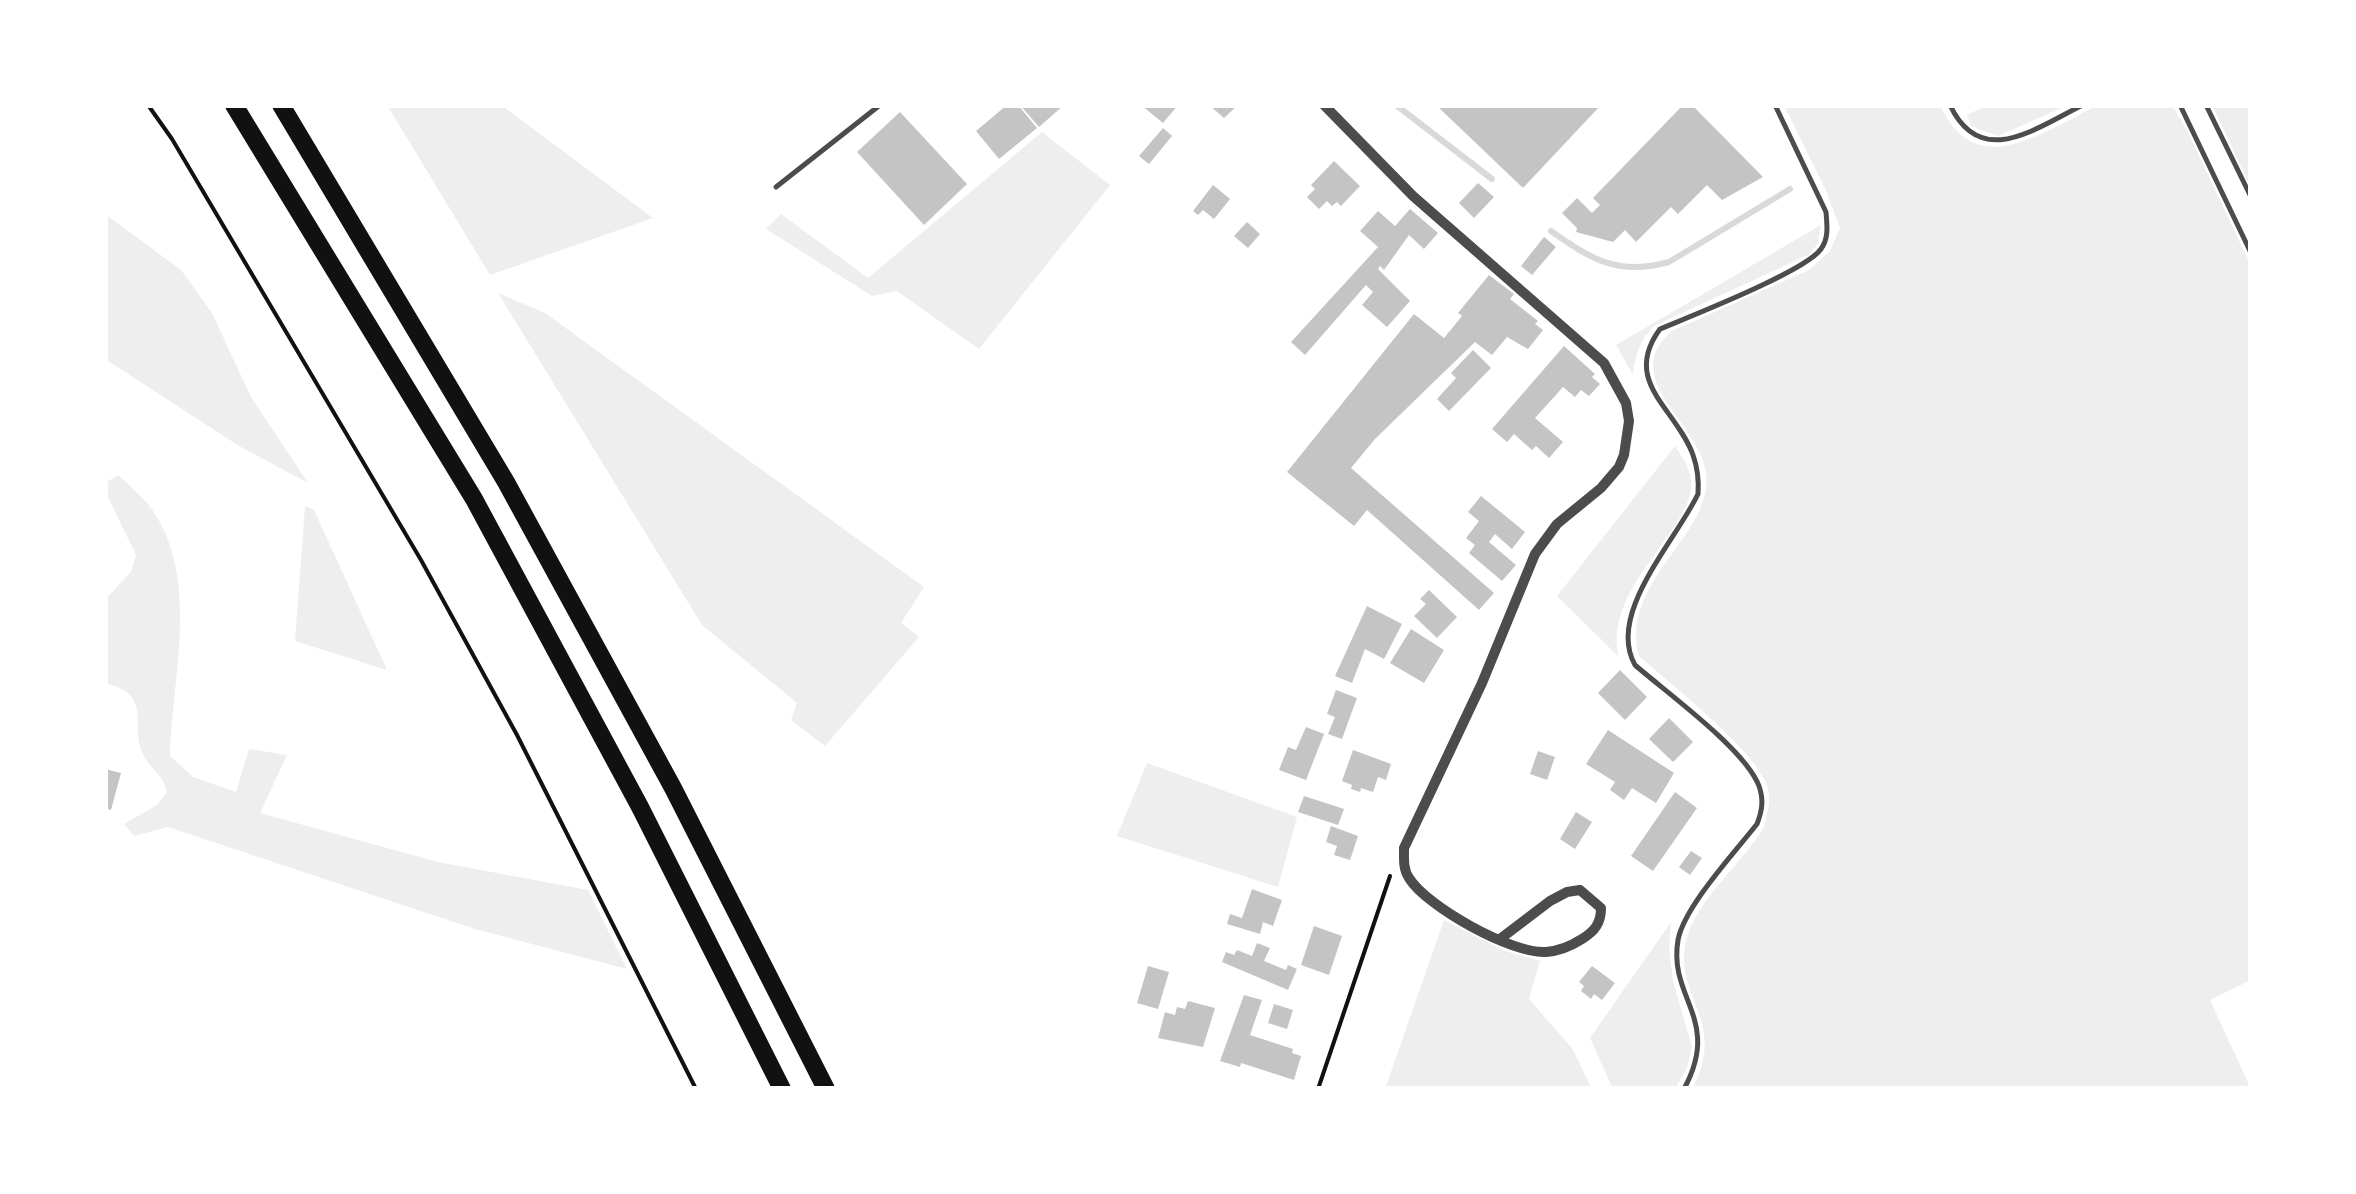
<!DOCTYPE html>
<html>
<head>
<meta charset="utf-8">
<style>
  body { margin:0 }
  #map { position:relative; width:2356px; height:1194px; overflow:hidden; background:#fff; font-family:"Sofia Sans Condensed",sans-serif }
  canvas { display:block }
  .frame { position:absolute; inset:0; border:108px solid #fff; pointer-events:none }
</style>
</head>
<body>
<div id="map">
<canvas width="2356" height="1194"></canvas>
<div class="frame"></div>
</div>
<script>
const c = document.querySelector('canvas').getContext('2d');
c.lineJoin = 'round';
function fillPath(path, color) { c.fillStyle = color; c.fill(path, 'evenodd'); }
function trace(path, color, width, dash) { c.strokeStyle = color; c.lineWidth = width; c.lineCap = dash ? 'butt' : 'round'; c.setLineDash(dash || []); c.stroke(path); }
fillPath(new Path2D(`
  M387,105H501L653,218L490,275Z
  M1784,105H1940C1972,173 2022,143 2072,119C2081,114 2091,107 2101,105C2122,100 2150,105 2172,105L2187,130L2251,266V980L2210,1000L2251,1089H1692C1729,1022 1673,997 1686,941C1695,901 1743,863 1764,827C1767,815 1771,801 1768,788C1759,753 1669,683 1639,656C1619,580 1714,536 1706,472C1699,423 1617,377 1672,331L1809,270L1830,251L1840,228L1826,191Z
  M1988,105H2068L1998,136L1971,126L1967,115Z
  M2212,105H2251V188Z
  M1042,132L1110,185L979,349L897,291L872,296L766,229L781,214L868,278Z
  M105,214L181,270L212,313L251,397L308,483L239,446L105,359Z
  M1821,225L1817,245L1808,255L1654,326C1640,341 1635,354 1633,375L1616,345Z
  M498,293L545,313L924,587L901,623L919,637L825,746L791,720L797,703L702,625Z
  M1675,446C1680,454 1687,464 1690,474C1704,524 1601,584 1619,657L1557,596Z
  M118,475C129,485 142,496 151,508C201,579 172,676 170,756L193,777L236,792L249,749L287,755L260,813L438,862L588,890L627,969L475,929L168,827L134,836L124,824L157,805L167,792C162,773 155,774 146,759C126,727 157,696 105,683V600L131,572L136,555L105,491V483Z
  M305,506L314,510L387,670L295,641Z
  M1147,763L1297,817L1278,887L1117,836Z
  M1444,920L1505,951L1540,961L1529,999L1572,1048L1592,1089H1385Z
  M1671,922L1669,949L1673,981L1692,1047L1687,1068L1675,1089H1613L1590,1038Z`), '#eee');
trace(new Path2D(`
  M1396,105L1492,179
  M1551,231C1592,260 1619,276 1669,262L1790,189`), '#d9d9d9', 6);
fillPath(new Path2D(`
  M1007,105H1018L1037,128L999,159L976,131Z
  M1020,105H1064L1039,127Z
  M1141,105H1178L1163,123Z
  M1209,105H1238L1224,118Z
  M1436,105H1601L1523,188Z
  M1683,105H1692L1763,177L1722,200L1707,185L1678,214L1671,207L1636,242L1625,230L1613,242L1576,232L1577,228L1562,213L1577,198L1592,213L1600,205L1593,198Z
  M900,112L967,184L924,225L857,152Z
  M1163,128L1172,136L1149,164L1139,156Z
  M1334,161L1360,186L1341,206L1337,202L1332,206L1327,201L1319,209L1307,197L1315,189L1311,185Z
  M1478,183L1494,197L1474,218L1459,203Z
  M1213,185L1230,199L1214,219L1203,210L1198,215L1193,211Z
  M1410,209L1438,233L1424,249L1409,235L1384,270L1380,266L1378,269L1410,301L1387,327L1362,305L1373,292L1366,285L1305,355L1291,342L1378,247L1360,231L1378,211L1395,226Z
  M1247,222L1260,234L1248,248L1234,236Z
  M1544,237L1556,247L1532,275L1521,266Z
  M1489,275L1514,294L1510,299L1538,321L1535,324L1543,330L1528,349L1507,337L1492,355L1475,342L1375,439L1351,468L1494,593L1479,610L1367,510L1354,526L1287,472L1414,314L1444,338L1462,316L1458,313Z
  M1564,346L1595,374L1592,377L1600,384L1589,396L1581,390L1575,397L1563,387L1535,418L1563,442L1549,458L1536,446L1532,450L1514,434L1507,442L1492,429Z
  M1473,350L1491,368L1449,411L1437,399L1456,378L1451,373Z
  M1481,496L1525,532L1512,549L1495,534L1489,542L1516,565L1502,581L1469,553L1475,545L1466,538L1479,521L1468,512Z
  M1429,590L1457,617L1437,638L1414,616L1426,604L1420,599Z
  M1367,606L1402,624L1384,659L1365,649L1352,683L1335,676Z
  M1411,629L1444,650L1424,683L1390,663Z
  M1620,670L1647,697L1625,720L1598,693Z
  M1336,690L1357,698L1342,739L1328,734L1335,717L1327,714Z
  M1669,718L1693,742L1673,762L1649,739Z
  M1306,727L1324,734L1306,780L1279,770L1288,747L1296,750Z
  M1608,730L1674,773L1656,803L1632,788L1624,800L1610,790L1615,782L1586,764Z
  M1353,750L1391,764L1386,780L1378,777L1373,792L1361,788L1360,792L1351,789L1352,785L1342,781Z
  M1538,751L1555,757L1547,780L1530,774Z
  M105,769L121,773L111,810L105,808Z
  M1675,792L1697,808L1653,871L1631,856Z
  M1304,796L1344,809L1338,825L1298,812Z
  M1576,812L1592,822L1575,849L1560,839Z
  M1331,826L1358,836L1350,860L1334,855L1337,846L1326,842Z
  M1691,851L1702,858L1690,875L1679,867Z
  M1252,889L1282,900L1273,926L1263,922L1260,934L1227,924L1230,914L1242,918Z
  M1314,926L1342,936L1329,975L1301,965Z
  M1257,943L1270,948L1264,961L1286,970L1288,965L1297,969L1288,990L1222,962L1226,952L1234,955L1237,950L1252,956Z
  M1148,966L1169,972L1158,1009L1137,1003Z
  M1592,966L1615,983L1602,1000L1594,994L1591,999L1581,991L1584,986L1579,982Z
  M1244,995L1262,1000L1250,1035L1293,1049L1292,1053L1301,1056L1294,1080L1241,1063L1240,1067L1220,1061Z
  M1188,1001L1215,1008L1203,1047L1158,1038L1165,1012L1175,1015L1177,1007L1185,1009Z
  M1274,1004L1293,1010L1287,1029L1268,1023Z`), '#c4c4c4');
trace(new Path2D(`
  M148,105L172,139L421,560L517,735L696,1089
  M1318,1089L1390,876`), '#111', 4);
trace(new Path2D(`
  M1950,105C1981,171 2037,127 2083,105
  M2180,105L2251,253
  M2206,105L2251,197
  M776,187L880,105
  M1684,1089C1722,1019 1668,999 1678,940C1684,907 1735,852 1757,824C1762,811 1764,800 1759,786C1745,749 1667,693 1635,665C1606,614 1675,542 1698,494C1699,480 1698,469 1693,455C1676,408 1621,382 1660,329C1691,316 1806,271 1821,249C1829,238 1827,225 1826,212L1775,105`), '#4c4c4c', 5);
trace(new Path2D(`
  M1324,105L1413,196L1604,363L1626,403L1629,421L1624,455L1619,467L1601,488L1557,524L1535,554L1482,683L1404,848C1404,859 1403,869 1409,878C1427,907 1512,954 1546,952C1559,951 1571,946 1582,939C1595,931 1601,923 1601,908L1580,890L1567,892L1550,901L1500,939`), '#4c4c4c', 10);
trace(new Path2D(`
  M234,105L474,499L640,807L782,1089
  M281,105L506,482L673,788L826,1089`), '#111', 18);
</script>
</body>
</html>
